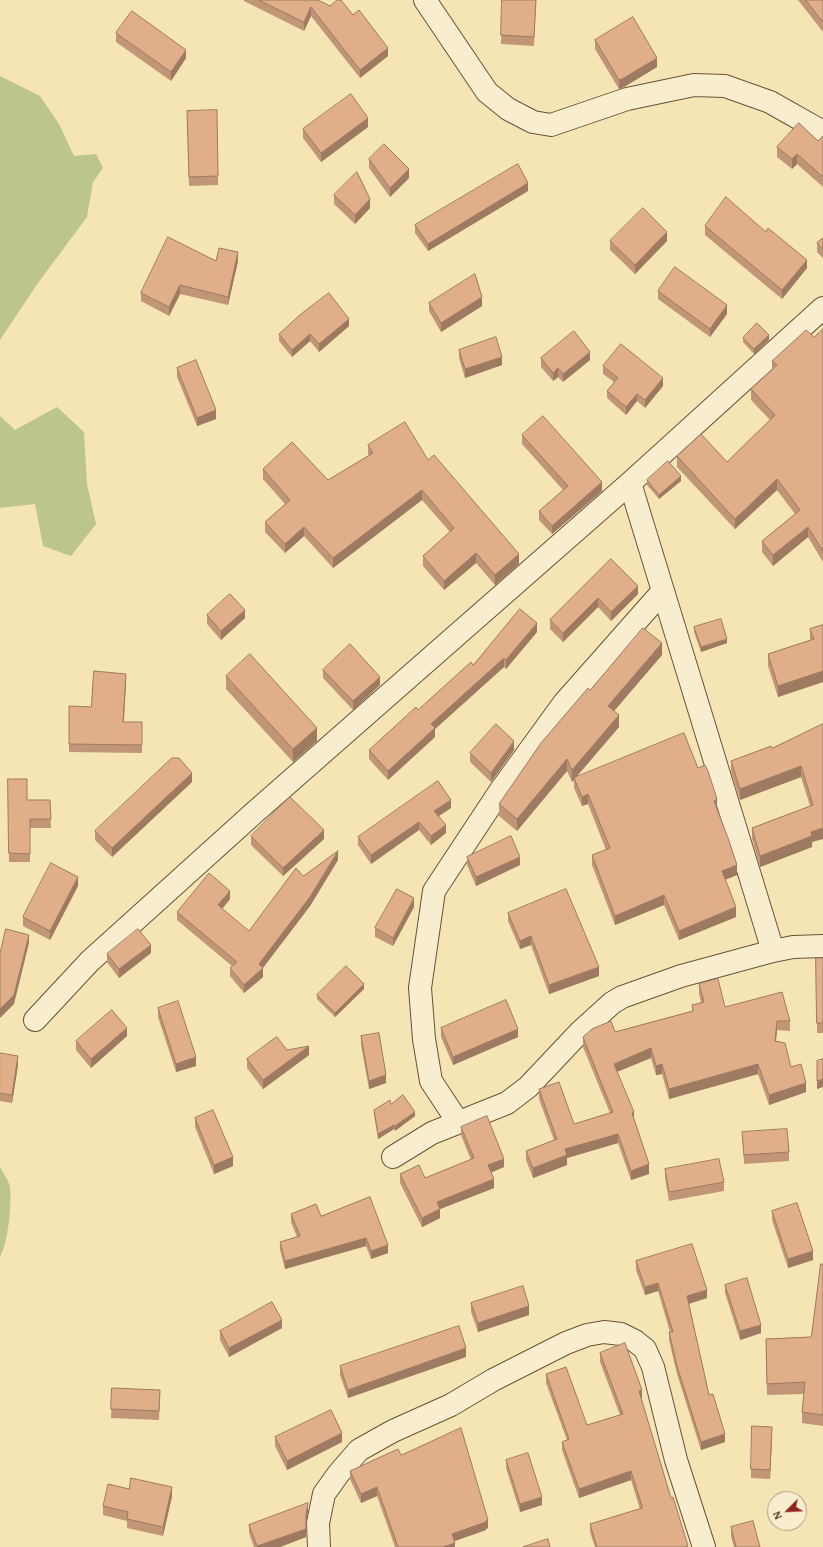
<!DOCTYPE html>
<html>
<head>
<meta charset="utf-8">
<style>
  body { margin:0 }
  #map { position:relative; width:823px; height:1547px; overflow:hidden; background:#f5e5b5; font-family:"Gentium Book Plus",serif }
  canvas { display:block }
  .north { position:absolute; left:767px; top:1491px; width:40px; height:40px; box-sizing:border-box; background:#f8eecf; border:1px solid #ac9c82; border-radius:50%; rotate:246deg; font-size:11px; font-weight:700; line-height:16px; text-align:center; color:#3b210e }
  .north::after { content:''; display:block; margin:auto; width:14px; height:18px; background:#8f2418; clip-path:polygon(50% 0,100% 100%,50% 72%,0 100%) }
</style>
</head>
<body>
<div id="map">
<canvas width="823" height="1547"></canvas>
<div class="north">N</div>
</div>
<script>
const c = document.querySelector('canvas').getContext('2d');
c.lineJoin = 'round';
function fillPath(path, color) { c.fillStyle = color; c.fill(path, 'evenodd'); }
function trace(path, color, width, dash) { c.strokeStyle = color; c.lineWidth = width; c.lineCap = dash ? 'butt' : 'round'; c.setLineDash(dash || []); c.stroke(path); }
fillPath(new Path2D(`
  M0,76L40,96L59,124L74,156L96,154L103,168L93,182L87,217L38,283L0,340Z
  M57,407L84,432L87,484L96,524L71,556L43,546L35,504L0,508V416L15,430Z
  M0,1167C3,1173 9,1181 10,1187C12,1203 8,1244 0,1257Z`), '#bcc58d');
const minor = new Path2D(`
  M630,483L773,951
  M35,1020L90,961L255,812L630,483L823,308
  M458,1122L431,1081L424,1039L420,988L434,891L500,791L564,703L663,591
  M393,1157L432,1133L507,1103L528,1087L579,1033L612,1003L622,997L681,976L773,951L793,947L823,946
  M319,1547L318,1523L324,1494L339,1473L359,1450L393,1431L451,1405L493,1380L566,1343L587,1335L604,1332L621,1334L635,1341L645,1349L653,1367L676,1460L704,1547`);
const tertiary = new Path2D(`
  M425,0L487,92L508,109L533,122L551,125L627,99L694,85L725,86L770,102L823,132`);
trace(minor, '#6a5238', 24);
trace(tertiary, '#6a5238', 24);
trace(minor, '#f8eecf', 22);
trace(tertiary, '#f8eecf', 22);
fillPath(new Path2D(`
  M244,0H318L330,6L388,56L360,78L311,16L304,31L244,1Z
  M502,0H536L534,46L501,44Z
  M798,0H823V32Z
  M116,33L186,58L171,81L116,42Z
  M595,40L657,67L624,87L619,89L595,49Z
  M187,120L218,176V185L189,186Z
  M368,127L321,162L303,138V129Z
  M823,136V187L797,164L792,169L777,157V147L818,141Z
  M369,159L409,178L390,197L369,168Z
  M528,191L428,251L415,233V225Z
  M334,195L370,208L355,224L334,204Z
  M705,226L807,268L782,299L705,235Z
  M823,238V258L817,252V243Z
  M610,241H667L635,274L610,250Z
  M216,261H238L228,305L180,294L169,316L141,301V293Z
  M658,291L727,314L710,337L658,299Z
  M429,303L482,306L441,332L429,311Z
  M349,326L319,352L310,341L292,357L279,341V334Z
  M823,329V562L808,537L773,566L762,552V541L795,514L777,490L735,529L677,467V456L727,462L770,420L751,400V389L772,370V361L814,337Z
  M743,338L769,340L754,354L743,342Z
  M459,350L502,365L465,378L459,358Z
  M541,358L590,360L563,382L558,377L553,381L541,367Z
  M603,366L663,386L645,408L637,401L626,415L607,398V391L614,382L603,374Z
  M177,368L216,419L197,426L177,377Z
  M522,435L602,491L552,534L539,520V511L563,490L522,444Z
  M368,445L428,460L519,564L495,585L476,563L444,590L423,566V556L450,532L422,500L333,568L304,536L285,553L265,532V522L285,504L263,479V469L328,480L369,455L368,454Z
  M647,480L681,481L659,499L647,485Z
  M611,559L638,594L611,621L598,607L563,642L550,629V620Z
  M207,615L245,618L221,640L207,624Z
  M823,625V682L778,697L768,666V654L810,640V629Z
  M694,627L727,643L701,652L694,632Z
  M537,632L506,669L504,667L435,729V737L388,780L369,759V750L473,665Z
  M662,655L614,711L619,727L576,777L698,768L717,808L737,875L725,880L736,917L679,940L664,905L615,925L592,865V855L606,850L588,804L582,806L574,788V780L572,782L567,771L517,831L499,816V804L590,690Z
  M323,670L380,685L353,710L323,678Z
  M226,676L317,741L293,762L226,689Z
  M126,681L124,722H142V753L69,752V706L91,707Z
  M823,724L812,847L760,867L752,839V828L810,806L801,777L740,800L731,772V761L772,748Z
  M514,750L491,782L470,762V753Z
  M8,779L27,800H50L51,828H30V862H9Z
  M192,782L112,857L95,840V831Z
  M451,808L439,816L446,833L431,845L419,830L371,864L358,845V837Z
  M251,836L324,839L283,876L251,845Z
  M467,857L520,865L476,886L467,865Z
  M338,860L310,906L263,968V977L244,993L230,976V968L232,966L177,920V912L230,899L222,909L249,931L303,876Z
  M78,886L50,940L23,926V917Z
  M414,907L393,946L375,937V928Z
  M508,913L599,976L549,994L531,945L520,949L508,921Z
  M151,953L119,978L107,962V954Z
  M816,958H823V1033H817Z
  M699,984L725,1007L790,1021V1031L777,1030L776,1041L806,1092L769,1105L758,1074L669,1099L662,1074L656,1075L651,1058L617,1072L634,1120L649,1174L631,1180L618,1143L567,1158V1165L533,1178L526,1160V1151L554,1140L539,1099V1089L574,1124L610,1113L583,1047V1037L615,1032L692,1011V1005L701,1003L699,993Z
  M364,989L335,1017L317,999V995Z
  M158,1008L196,1066L176,1072L158,1017Z
  M441,1028L518,1037L453,1065L441,1037Z
  M127,1036L91,1068L76,1050V1041Z
  M361,1036L386,1083L369,1089L361,1045Z
  M0,1053L18,1065L12,1103L0,1101Z
  M309,1055L263,1089L247,1068V1059Z
  M391,1104L415,1116L395,1131L394,1129L378,1139L374,1114V1110Z
  M195,1118L233,1166L214,1174L195,1127Z
  M461,1127L504,1167L491,1172L494,1188L440,1209V1218L422,1227L400,1183V1174L425,1178L471,1160L461,1135Z
  M742,1132L789,1152V1161L744,1164Z
  M665,1169L724,1182V1191L669,1201L665,1178Z
  M370,1197L388,1253L371,1259L366,1246L285,1269L280,1250V1242L297,1237L291,1222V1214L321,1216Z
  M772,1211L813,1260L788,1268L772,1220Z
  M636,1261L707,1298L689,1304L709,1395L725,1442L701,1450L677,1374L669,1340V1332H670L658,1291L645,1295L636,1270Z
  M823,1264V1426L802,1423V1412L804,1394L767,1395L766,1350V1339L811,1337Z
  M725,1285L761,1333L740,1340L725,1293Z
  M471,1303L529,1315L478,1332L471,1312Z
  M282,1328L229,1357L220,1340V1331Z
  M600,1353L642,1398L641,1399L671,1498L688,1547H595L590,1532V1524L640,1509L631,1480L579,1498L562,1450V1442L567,1440L546,1383V1374L587,1425L620,1415L600,1362Z
  M466,1357L348,1398L340,1375V1366Z
  M112,1388L160,1399L159,1420L111,1418Z
  M772,1436L770,1479L751,1478V1469Z
  M275,1437L342,1442L287,1470L275,1446Z
  M401,1455L488,1528L486,1529V1530L454,1541L455,1547H395L377,1496L361,1503L350,1479V1471Z
  M506,1460L542,1505L520,1512L506,1468Z
  M129,1489L172,1496L163,1536L127,1528V1521L103,1515V1506Z
  M308,1512L306,1522V1537L280,1547H254L249,1533V1525Z
  M731,1527L760,1547H734L731,1536Z`), '#c19677');
fillPath(new Path2D(`
  M311,7V16L304,31V22Z
  M388,48V56L360,78V70Z
  M186,50V58L171,81V72Z
  M657,58V67L624,87L619,89V80Z
  M368,118V127L321,162V153Z
  M797,154V164L792,169V159Z
  M409,169V178L390,197V188Z
  M528,183V191L428,251V244Z
  M370,199V208L355,224V215Z
  M667,232V241L635,274V265Z
  M238,252V261L228,305V297Z
  M807,260V268L782,299V290Z
  M180,285V294L169,316V307Z
  M482,297V306L441,332V323Z
  M727,305V314L710,337V329Z
  M349,319V326L319,352V344Z
  M310,334V341L292,357V350Z
  M769,335V340L754,354V349Z
  M590,352V360L563,382V374Z
  M502,357V365L465,378V369Z
  M558,368V377L553,381V373Z
  M663,378V386L645,408V400Z
  M637,394V401L626,415V407Z
  M216,410V419L197,426V418Z
  M681,476V481L659,499V495Z
  M777,479V490L735,529V519Z
  M602,482V491L552,534V526Z
  M422,490V500L333,568V558Z
  M304,527V536L285,553V544Z
  M808,527V537L773,566V555Z
  M476,553V563L444,590V581Z
  M519,554V564L495,585V575Z
  M638,586V594L611,621V612Z
  M598,598V607L563,642V633Z
  M245,610V618L221,640V631Z
  M537,623V632L506,669V660Z
  M727,639V643L701,652V647Z
  M662,643V655L608,718V706Z
  M504,658V667L435,729V737L388,780V771L431,724Z
  M823,671V682L778,697V686Z
  M126,674V681L123,730V722Z
  M380,677V685L353,710V701Z
  M619,715V727L572,782V770Z
  M317,728V741L293,762V749Z
  M514,741V750L491,782V773Z
  M567,759V771L517,831V819Z
  M801,766V777L740,800V789Z
  M192,773V782L112,857V848Z
  M588,794V804L582,806V797Z
  M717,799V809L714,801Z
  M451,800V808L434,819V811Z
  M419,822V830L371,864V855Z
  M446,825V833L431,845V836Z
  M823,828V839L812,842V847L760,867V856L811,832Z
  M324,830V839L283,876V868Z
  M338,851V860L310,906L262,969L263,968V977L244,993V985Z
  M520,857V865L476,886V877Z
  M737,865V875L722,881V871Z
  M78,877V886L50,940V931Z
  M230,891V899L218,914V905Z
  M664,895V905L615,925V916Z
  M414,898V907L393,946V938Z
  M736,907V917L679,940V931Z
  M29,935V943L14,1004L0,1018V1009Z
  M531,936V945L520,949V941Z
  M151,945V953L119,978V969Z
  M599,967V976L549,994V985Z
  M364,984V989L335,1017V1013Z
  M777,1021V1030L775,1050V1041Z
  M127,1028V1036L91,1068V1059Z
  M518,1029V1037L453,1065V1057Z
  M309,1046V1055L263,1089V1080Z
  M651,1048V1058L614,1073V1064Z
  M18,1056V1065L12,1103V1095Z
  M196,1057V1066L176,1072V1064Z
  M662,1064V1074L656,1075V1066Z
  M758,1064V1074L669,1099V1089Z
  M386,1075V1083L369,1089V1081Z
  M823,1079V1087L817,1089V1081Z
  M806,1083V1092L769,1105V1095Z
  M415,1112V1116L395,1131V1126Z
  M634,1112V1122L632,1113Z
  M394,1125V1129L378,1139V1134Z
  M618,1134V1143L567,1158V1165L533,1178V1168L565,1149Z
  M233,1157V1166L214,1174V1165Z
  M504,1159V1167L488,1174V1165Z
  M649,1164V1174L631,1180V1171Z
  M494,1179V1188L440,1209V1218L422,1227V1218L437,1202Z
  M366,1238V1246L285,1269V1261Z
  M388,1245V1253L371,1259V1251Z
  M813,1251V1260L788,1268V1259Z
  M658,1283V1291L645,1295V1287Z
  M707,1290V1298L687,1304V1296Z
  M529,1306V1315L478,1332V1323Z
  M282,1320V1328L229,1357V1348Z
  M761,1325V1333L740,1340V1331Z
  M466,1348V1357L348,1398V1390Z
  M642,1390V1398L639,1400V1391Z
  M772,1427V1436L770,1479V1470Z
  M342,1433V1442L287,1470V1461Z
  M725,1434V1442L701,1450V1442Z
  M631,1471V1480L579,1498V1489Z
  M172,1487V1496L163,1536V1527Z
  M377,1487V1496L361,1503V1494Z
  M542,1497V1505L520,1512V1504Z
  M308,1503V1512L306,1523V1515Z
  M488,1520V1528L486,1529V1530L452,1542V1534Z
  M306,1529V1537L280,1547H257V1546Z
  M455,1543V1547H443Z`), '#9d7a61');
const building = new Path2D(`
  M259,0H318L330,6L337,0H341L353,15L359,10L388,48L360,70L311,7L304,22Z
  M502,0H536L534,37L501,35Z
  M806,0H823V22Z
  M132,11L186,50L171,72L116,33Z
  M633,17L657,58L624,78L619,80L595,40Z
  M351,94L368,118L321,153L303,129Z
  M217,110L218,176L189,177L187,111Z
  M799,123L818,141L823,136V177L797,154L792,159L777,147Z
  M384,144L409,169L390,188L369,159Z
  M518,164L528,183L428,244L415,225Z
  M357,172L370,199L355,215L334,195Z
  M726,197L766,232L768,228L807,260L782,290L705,226Z
  M643,208L667,232L635,265L610,241Z
  M168,237L216,261L219,248L238,252L228,297L180,285L169,307L141,293Z
  M823,238V249L817,243Z
  M675,267L727,305L710,329L658,291Z
  M475,274L482,297L441,323L429,303Z
  M329,293L349,319L319,344L310,334L292,350L279,334L301,314Z
  M757,323L769,335L754,349L743,338Z
  M823,329V551L808,527L773,555L762,541L800,510L777,479L735,519L677,456L701,434L727,462L775,415L751,389L777,365L772,361L806,330L814,337Z
  M574,331L590,352L563,374L558,368L553,373L541,358Z
  M496,337L502,357L465,369L459,350Z
  M621,344L663,378L645,400L637,394L626,407L607,391L618,378L603,366Z
  M196,360L216,410L197,418L177,368Z
  M543,416L602,482L552,526L539,511L568,486L522,435Z
  M405,422L428,460L434,455L519,554L495,575L476,553L444,581L423,556L454,528L422,490L333,558L304,527L285,544L265,522L290,500L263,469L292,442L328,480L373,453L368,445Z
  M668,461L681,476L659,495L647,480Z
  M611,559L638,586L611,612L598,598L563,633L550,620Z
  M230,594L245,610L221,631L207,615Z
  M520,609L537,623L506,660L504,658L431,724L435,728L388,771L369,750L416,707L418,710L471,662L473,665Z
  M721,619L727,639L701,647L694,627Z
  M823,625V671L778,686L768,654L814,639L810,629Z
  M643,628L662,643L608,706L619,715L572,770L567,759L517,819L499,804L541,743L588,688L590,690Z
  M350,644L380,677L353,701L323,670Z
  M250,654L317,728L293,749L226,676Z
  M94,671L126,674L123,722H142V745L69,744V706L91,707Z
  M496,724L514,741L491,773L470,753Z
  M823,724V828L811,832L812,836L760,856L752,828L813,805L801,766L740,789L731,761L771,746L772,748Z
  M684,733L698,768L705,765L708,771L717,799L714,801L728,838L737,865L722,871L736,907L679,931L664,895L615,916L592,855L610,848L588,794L582,797L574,778Z
  M172,758H179L192,773L112,848L95,831Z
  M8,779H27V800H50L51,819H30V854L9,853Z
  M438,781L451,800L434,811L446,825L431,836L419,822L371,855L358,837Z
  M290,797L324,830L283,868L251,836Z
  M511,836L520,857L476,877L467,857Z
  M338,851L310,897L259,964L263,968L244,985L230,968L237,962L177,912L209,873L230,891L218,905L249,931L296,868L303,876Z
  M51,863L78,877L50,931L23,917Z
  M397,889L414,898L393,938L375,928Z
  M566,889L599,967L549,985L531,936L520,941L508,913Z
  M6,929L29,935L14,995L0,1009V954Z
  M138,929L151,945L119,969L107,954Z
  M816,958H823V1023H817Z
  M346,966L364,984L335,1013L317,995Z
  M718,979L725,1007L782,992L790,1021H777L775,1041L785,1043L791,1067L801,1064L806,1083L769,1095L758,1064L669,1089L662,1064L656,1066L651,1048L614,1064L634,1112L632,1113L649,1164L631,1171L618,1134L565,1149L567,1155L533,1168L526,1151L557,1139L539,1089L559,1082L574,1124L613,1112L583,1037L592,1029L611,1021L615,1032L693,1011L692,1005L704,1002L699,984Z
  M506,1000L518,1029L453,1057L441,1028Z
  M178,1001L196,1057L176,1064L158,1008Z
  M112,1010L127,1028L91,1059L76,1041Z
  M379,1033L386,1075L369,1081L361,1036Z
  M277,1037L287,1050L309,1046L263,1080L247,1059Z
  M0,1053L18,1056L12,1095L0,1093Z
  M823,1059V1079L817,1081V1061Z
  M403,1095L415,1112L395,1126L394,1125L378,1134L374,1110L390,1100L391,1104Z
  M213,1110L233,1157L214,1165L195,1118Z
  M487,1116L504,1159L488,1165L494,1179L437,1202L440,1209L422,1218L400,1174L419,1165L425,1178L474,1158L461,1127Z
  M787,1129L789,1152L744,1155L742,1132Z
  M719,1159L724,1182L669,1192L665,1169Z
  M370,1197L388,1245L371,1251L366,1238L285,1261L280,1242L300,1236L291,1214L316,1204L321,1216Z
  M797,1203L813,1251L788,1259L772,1211Z
  M692,1244L707,1290L687,1296L709,1395L713,1394L725,1434L701,1442L677,1366L669,1332H673L658,1283L645,1287L636,1261Z
  M821,1264H823V1415L802,1412L805,1382L767,1384L766,1339L811,1337Z
  M747,1278L761,1325L740,1331L725,1285Z
  M523,1286L529,1306L478,1323L471,1303Z
  M272,1302L282,1320L229,1348L220,1331Z
  M459,1326L466,1348L348,1390L340,1366Z
  M625,1343L642,1390L639,1391L671,1498L673,1497L688,1546L684,1547H597L590,1524L642,1508V1506L631,1471L579,1489L562,1442L569,1439L546,1374L566,1367L587,1425L623,1414L600,1353Z
  M112,1388L160,1390L159,1411L111,1409Z
  M331,1410L342,1433L287,1461L275,1437Z
  M752,1426L772,1427L770,1470L751,1469Z
  M461,1428L488,1520H486V1522L452,1534L455,1543L443,1547H398L377,1487L361,1494L350,1471L398,1449L401,1455Z
  M528,1453L542,1497L520,1504L506,1460Z
  M131,1478L172,1487L163,1527L127,1519L128,1512L103,1506L108,1484L129,1489Z
  M308,1503L306,1515V1529L257,1546L249,1525Z
  M753,1521L760,1547H736L731,1527Z
  M548,1539L550,1547H523Z`);
fillPath(building, '#e0af8a');
trace(building, '#9d7a61', 1);
</script>
</body>
</html>
